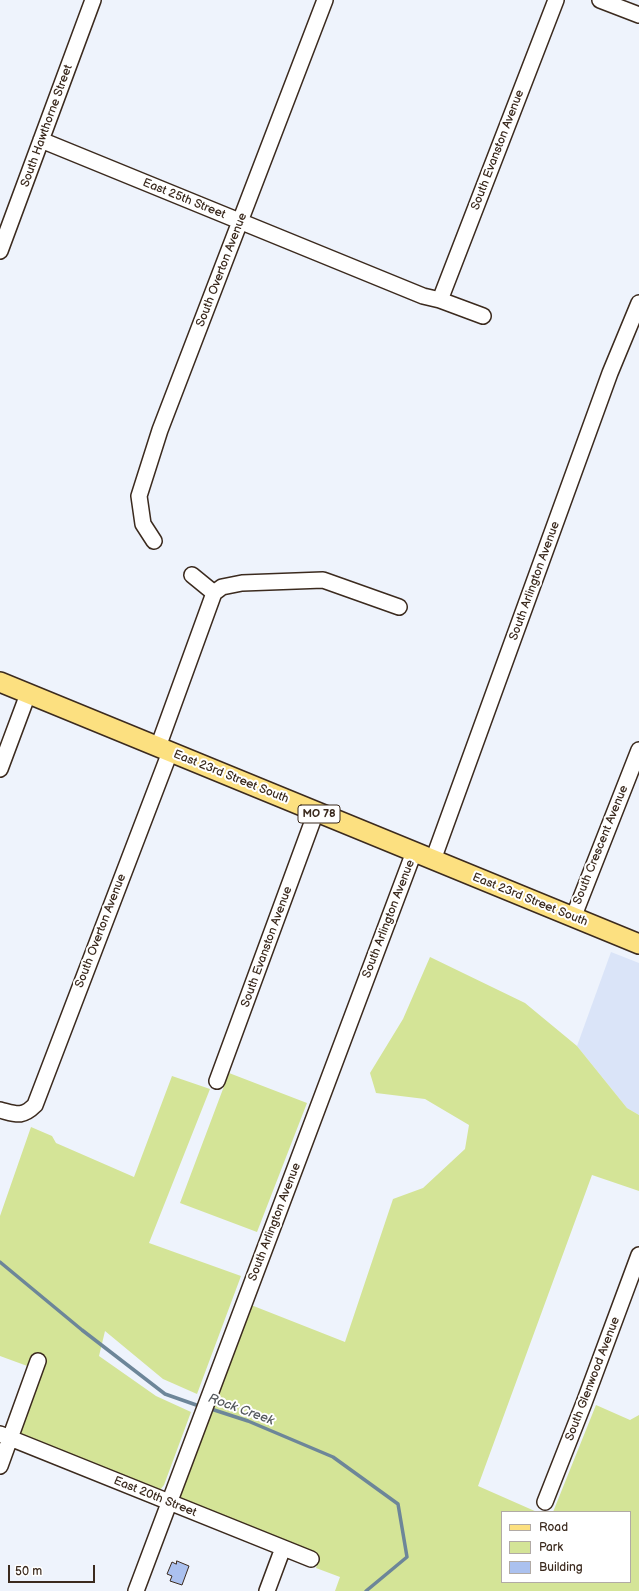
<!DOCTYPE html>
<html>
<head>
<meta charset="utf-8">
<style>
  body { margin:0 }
  #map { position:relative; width:639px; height:1591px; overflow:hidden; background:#eef3fc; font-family:"Balsamiq Sans",sans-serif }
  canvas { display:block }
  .legend { position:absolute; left:501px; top:1511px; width:130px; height:72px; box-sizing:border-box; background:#fff; border:1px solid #b1aaa5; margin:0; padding:5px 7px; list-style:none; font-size:12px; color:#3b2a1e }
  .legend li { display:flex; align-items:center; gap:8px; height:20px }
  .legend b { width:20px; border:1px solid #b1aaa5 }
  .scale { position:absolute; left:8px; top:1565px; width:87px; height:18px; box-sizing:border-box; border:2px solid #3b2a1e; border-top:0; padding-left:5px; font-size:12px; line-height:14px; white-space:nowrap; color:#3b2a1e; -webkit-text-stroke:3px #fff; paint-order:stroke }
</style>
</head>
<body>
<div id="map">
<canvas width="639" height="1591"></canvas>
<ul class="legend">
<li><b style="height:5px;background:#fce080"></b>Road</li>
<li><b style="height:11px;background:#d4e497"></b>Park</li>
<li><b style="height:11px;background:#abc1ef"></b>Building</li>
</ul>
<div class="scale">50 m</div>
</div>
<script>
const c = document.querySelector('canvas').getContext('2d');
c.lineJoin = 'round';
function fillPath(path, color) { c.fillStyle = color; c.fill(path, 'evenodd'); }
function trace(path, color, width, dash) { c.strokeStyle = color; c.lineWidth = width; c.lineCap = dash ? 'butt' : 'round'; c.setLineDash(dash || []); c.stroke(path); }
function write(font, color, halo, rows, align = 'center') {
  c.font = font + ' "Balsamiq Sans",sans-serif'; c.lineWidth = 4; c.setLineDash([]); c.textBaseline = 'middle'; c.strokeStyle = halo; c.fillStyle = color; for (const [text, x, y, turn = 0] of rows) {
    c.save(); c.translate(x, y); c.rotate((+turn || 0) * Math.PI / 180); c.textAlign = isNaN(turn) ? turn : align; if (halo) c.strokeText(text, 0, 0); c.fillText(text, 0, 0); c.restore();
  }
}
fillPath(new Path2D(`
  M611,952L639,963V1115L627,1108L577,1046Z`), '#dae4f8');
fillPath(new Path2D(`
  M430,957L525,1003L577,1046L627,1108L639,1115V1191L592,1175L478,1486L537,1512H502V1582H630V1512H553L596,1405L630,1420L639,1415V1591H335L340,1577L316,1568L319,1557L184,1503L179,1494L251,1305L345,1342L393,1199L423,1188L465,1149L469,1125L425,1099L376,1093L370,1073L403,1019Z
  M229,1073L307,1103L257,1232L180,1203Z
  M172,1076L210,1089L149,1243L241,1276L197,1394L163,1379L105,1331L99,1356L156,1396L191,1412L164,1485L160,1490L150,1488L23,1438L19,1430L44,1356L34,1353L30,1367L0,1356V1216L31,1127L52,1136L56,1143L134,1177Z`), '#d4e497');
trace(new Path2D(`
  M0,1262L82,1330L165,1394L202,1407
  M208,1408L248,1421L333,1457L398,1504L407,1557L366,1591`), '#6d8699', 3.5);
const building = new Path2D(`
  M177,1561L189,1566L182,1585L170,1581L172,1576L167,1574L172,1562L176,1564Z`);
fillPath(building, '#abc1ef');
trace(building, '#3b2a1e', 1);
const minor = new Path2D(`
  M600,0L639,15
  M41,140L423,296L440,300L483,316
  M0,251L93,0
  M440,300L556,0
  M154,541L143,524L139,496L160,430L325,0
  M192,575L214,593
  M158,747L214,593L222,587L242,583L323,580L399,607
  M0,769L28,694
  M433,860L610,373L639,303
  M573,918L639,750
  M217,1081L316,812
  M0,1110C16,1114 22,1118 35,1105L170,752
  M0,1434L311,1559
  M0,1466L38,1361
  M545,1502L584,1403L639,1255
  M136,1591L414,852
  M267,1591L283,1548`);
const major = new Path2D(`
  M0,682L639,944`);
trace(minor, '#3b2a1e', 18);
trace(major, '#3b2a1e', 22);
trace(minor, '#fff', 15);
trace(major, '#fce080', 19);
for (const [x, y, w] of [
  [319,814,42]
]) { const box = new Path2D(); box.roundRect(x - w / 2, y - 9, w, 18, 3); c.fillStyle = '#fff'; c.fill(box); trace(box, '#3b2a1e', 1); }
write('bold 11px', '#3b2a1e', null, [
  ["MO 78",319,814]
]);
write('12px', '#3b2a1e', '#fff', [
  ["South Hawthorne Street",47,126,-70],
  ["South Evanston Avenue",498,150,-69],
  ["East 25th Street",184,199,22],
  ["South Overton Avenue",222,270,-69],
  ["South Arlington Avenue",535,581,-70],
  ["East 23rd Street South",231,777,22],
  ["South Crescent Avenue",601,845,-68],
  ["East 23rd Street South",530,900,22],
  ["South Arlington Avenue",389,919,-69],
  ["South Overton Avenue",101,931,-69],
  ["South Evanston Avenue",267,947,-70],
  ["South Arlington Avenue",275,1222,-69],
  ["South Glenwood Avenue",593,1379,-69],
  ["East 20th Street",155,1497,22]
]);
write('italic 13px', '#54585c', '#fff', [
  ["Rock Creek",241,1410,20]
]);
</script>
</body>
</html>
